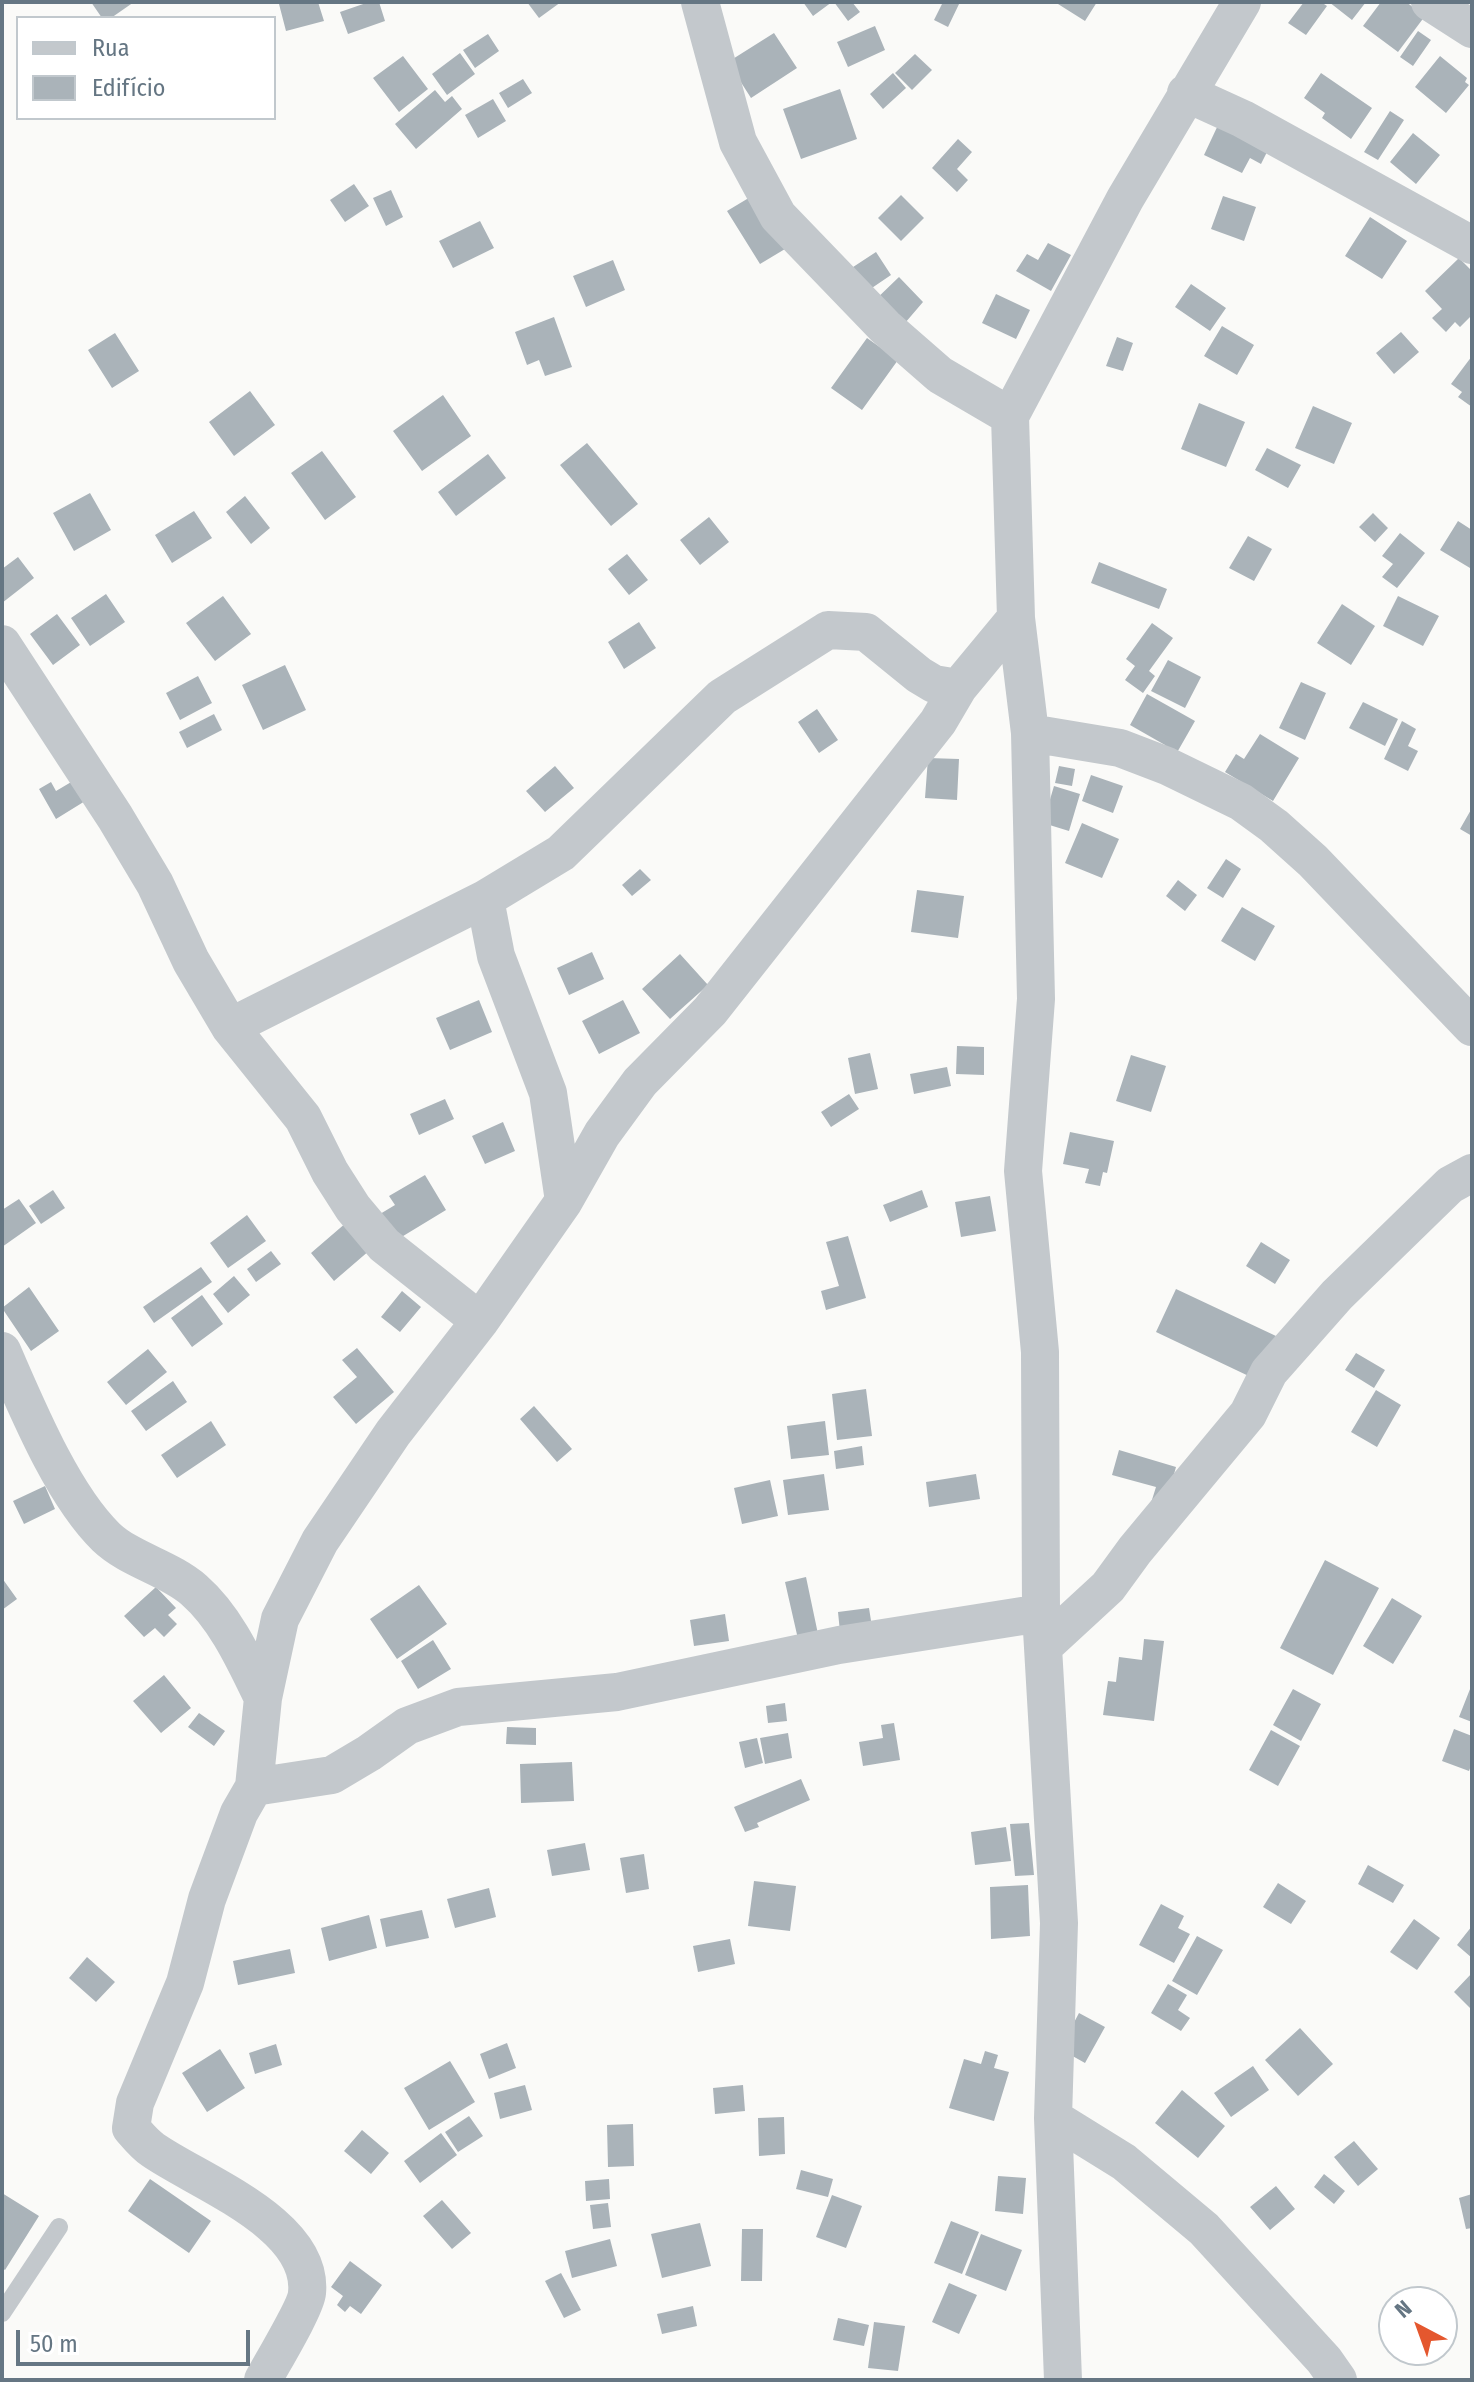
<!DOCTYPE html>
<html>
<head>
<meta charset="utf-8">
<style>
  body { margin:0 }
  #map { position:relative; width:1474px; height:2382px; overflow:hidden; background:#fafaf8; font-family:"Fira Sans Condensed",sans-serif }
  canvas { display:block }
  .frame { position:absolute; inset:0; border:4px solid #657683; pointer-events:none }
  .legend { position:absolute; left:16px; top:16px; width:260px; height:104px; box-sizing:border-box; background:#fff; border:2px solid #c1c8cd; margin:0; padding:10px 14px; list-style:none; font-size:24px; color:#657683 }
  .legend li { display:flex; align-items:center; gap:16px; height:40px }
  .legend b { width:40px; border:2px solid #c1c8cd }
  .north { position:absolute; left:1378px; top:2286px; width:80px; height:80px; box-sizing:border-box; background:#fff; border:2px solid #c1c8cd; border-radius:50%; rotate:319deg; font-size:22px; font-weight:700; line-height:32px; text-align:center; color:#657683 }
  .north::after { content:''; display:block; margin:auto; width:28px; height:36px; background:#e4572e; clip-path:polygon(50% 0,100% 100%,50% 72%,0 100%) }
  .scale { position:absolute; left:16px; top:2330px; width:234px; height:36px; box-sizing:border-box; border:4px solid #657683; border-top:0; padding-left:10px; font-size:24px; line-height:28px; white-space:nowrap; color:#657683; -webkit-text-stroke:6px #fff; paint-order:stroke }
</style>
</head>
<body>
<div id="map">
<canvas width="1474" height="2382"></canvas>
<div class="frame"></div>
<ul class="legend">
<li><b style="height:10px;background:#c3c8cc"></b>Rua</li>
<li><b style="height:22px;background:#aab3b9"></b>Edifício</li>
</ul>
<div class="north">N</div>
<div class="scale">50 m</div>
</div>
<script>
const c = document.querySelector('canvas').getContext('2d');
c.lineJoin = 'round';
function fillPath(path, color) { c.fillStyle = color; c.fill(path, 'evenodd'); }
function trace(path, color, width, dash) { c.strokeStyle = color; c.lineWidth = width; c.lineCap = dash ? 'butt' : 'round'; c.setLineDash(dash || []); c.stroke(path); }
fillPath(new Path2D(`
  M91,2H134L111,18H102Z
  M285,2H318L324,21L286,31L279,4Z
  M369,2H379L385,21L348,34L340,12Z
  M527,2H561L539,18Z
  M803,2H832L813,16Z
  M834,2H852L860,12L848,21Z
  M943,2H960L948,27L934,20Z
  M1059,2H1097L1085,21L1058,4Z
  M1304,2H1321L1327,6L1306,35L1288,23Z
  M1329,2H1366L1352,20Z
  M1381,2H1406L1425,16L1398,52L1363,26Z
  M875,26L885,50L848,67L837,42Z
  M1418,31L1431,40L1413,66L1400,57Z
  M774,33L797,68L751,98L728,62Z
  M488,34L499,51L475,68L463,50Z
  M460,53L475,74L447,95L432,74Z
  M915,54L932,70L912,90L895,73Z
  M403,56L428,89L399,112L373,78Z
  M1440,56L1467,78L1465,82L1469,85L1446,113L1415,87Z
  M893,73L906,88L883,109L870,94Z
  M1321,73L1372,108L1351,139L1322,118L1325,113L1304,98Z
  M523,79L532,93L508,108L499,93Z
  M840,89L857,139L801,159L783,109Z
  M435,90L445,102L452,96L462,109L416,149L395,124Z
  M493,99L506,121L478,138L465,115Z
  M1390,111L1404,120L1378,160L1364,152Z
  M1219,123L1269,148L1261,164L1250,158L1242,173L1204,155Z
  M1413,133L1440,155L1416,184L1390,162Z
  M958,139L972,152L957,169L968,180L957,192L932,168Z
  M354,184L369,206L345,222L330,200Z
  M391,190L403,217L386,226L373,198Z
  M901,195L924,218L901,241L878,218Z
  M752,196L785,249L760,264L727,211Z
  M1223,196L1256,207L1244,241L1211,229Z
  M1370,217L1407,241L1382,279L1345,256Z
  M480,221L494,248L453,268L439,241Z
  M1048,243L1071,255L1051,291L1016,271L1027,254L1038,260Z
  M876,252L891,275L863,294L847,271Z
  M1459,258L1472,271V315L1460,327L1455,322L1446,332L1432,318L1442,309L1425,291Z
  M613,260L625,290L586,307L573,276Z
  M899,277L923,302L899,330L872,303Z
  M1191,284L1226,308L1210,331L1175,307Z
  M996,294L1030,310L1016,339L982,323Z
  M554,317L572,367L545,376L539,360L527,365L515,332Z
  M1222,326L1254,345L1237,375L1204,356Z
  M1401,332L1419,352L1394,374L1376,353Z
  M115,333L139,371L112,388L88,350Z
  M1117,337L1133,343L1123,371L1106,366Z
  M867,338L898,360L862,410L831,388Z
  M1472,356V407L1458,397L1462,392L1451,384Z
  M250,391L275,425L234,456L209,422Z
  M443,395L471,436L422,471L393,431Z
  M1199,403L1245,422L1226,467L1181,449Z
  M1313,406L1352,423L1334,464L1295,448Z
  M587,443L638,504L611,526L560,465Z
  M1267,448L1301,465L1288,488L1255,470Z
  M322,451L356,497L325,520L291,473Z
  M488,454L506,478L456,516L438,492Z
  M90,493L111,530L74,551L53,513Z
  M245,496L270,528L251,544L226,512Z
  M194,511L212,538L172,563L155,535Z
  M1373,513L1388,528L1375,542L1359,527Z
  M709,517L729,542L700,565L680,540Z
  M1458,521L1472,530L1470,568L1440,550Z
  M1400,533L1425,553L1397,588L1382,577L1393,564L1382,556Z
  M1248,536L1272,549L1254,581L1229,568Z
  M627,554L648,580L629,595L608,569Z
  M18,557L34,578L2,603V569Z
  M1099,562L1167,589L1159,609L1091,583Z
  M106,594L125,622L90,646L71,618Z
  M223,596L251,634L215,661L186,623Z
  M1398,596L1439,616L1423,646L1383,626Z
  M1342,604L1375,626L1351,665L1317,643Z
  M57,614L80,645L53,665L30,634Z
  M639,622L656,648L624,669L608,642Z
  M1152,623L1173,638L1149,671L1155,676L1143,693L1125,680L1135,666L1126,659Z
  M1168,660L1201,677L1185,708L1151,691Z
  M285,665L306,710L263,730L242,685Z
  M198,676L212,703L180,720L166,693Z
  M1301,682L1326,693L1305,740L1279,728Z
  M1147,694L1195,721L1171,763L1165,745L1130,725Z
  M1363,702L1398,719L1385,746L1349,728Z
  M817,709L838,740L819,753L798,722Z
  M214,714L222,730L187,748L179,732Z
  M1402,721L1416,729L1408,746L1418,751L1408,771L1384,759Z
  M1260,734L1299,758L1273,801L1225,772L1236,754L1244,759Z
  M928,758L959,759L957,800L925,798Z
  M555,766L574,788L545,812L526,791Z
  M1059,766L1075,769L1072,786L1055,783Z
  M1091,775L1123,786L1113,813L1082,801Z
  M78,778L90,798L56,819L39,789L51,782L56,791Z
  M1054,786L1080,794L1069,831L1043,823Z
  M1472,808V836L1460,829Z
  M1082,823L1119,839L1102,878L1065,863Z
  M1226,859L1241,869L1223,898L1207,888Z
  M640,869L651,880L632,896L622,885Z
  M1178,880L1197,895L1185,911L1166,896Z
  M917,890L964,896L958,938L911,932Z
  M1242,907L1275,926L1255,961L1221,941Z
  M592,952L604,979L569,995L557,968Z
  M680,954L708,985L670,1019L642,989Z
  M479,1000L492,1032L450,1050L436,1018Z
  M623,1000L640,1033L599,1054L582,1021Z
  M957,1046L984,1047V1075L956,1074Z
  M870,1053L878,1089L855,1094L848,1058Z
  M1131,1055L1166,1066L1151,1112L1116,1101Z
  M947,1067L951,1086L914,1094L910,1074Z
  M849,1094L859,1109L831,1127L821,1112Z
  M445,1099L454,1119L419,1135L410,1114Z
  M503,1122L515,1151L485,1164L472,1136Z
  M1070,1132L1114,1141L1107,1173L1103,1172L1100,1186L1085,1183L1089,1169L1063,1164Z
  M425,1175L446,1210L390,1244L375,1217L395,1205L389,1196Z
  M53,1190L65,1208L41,1224L29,1206Z
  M922,1190L928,1207L890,1222L883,1205Z
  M990,1196L996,1231L961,1237L955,1202Z
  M19,1199L36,1223L2,1247V1210Z
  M247,1215L266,1241L228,1268L210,1243Z
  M347,1222L370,1250L334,1281L311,1253Z
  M848,1236L866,1298L826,1310L821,1291L839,1286L826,1242Z
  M1261,1242L1290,1260L1275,1284L1246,1266Z
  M271,1251L281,1264L256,1282L247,1269Z
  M201,1267L212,1282L154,1323L143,1307Z
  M234,1276L250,1295L228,1313L213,1294Z
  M29,1287L59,1331L31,1351L2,1308Z
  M1176,1289L1276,1336L1255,1379L1156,1332Z
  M402,1291L421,1307L400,1332L381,1317Z
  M202,1295L223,1324L192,1347L171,1318Z
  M357,1348L394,1392L356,1424L333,1397L357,1377L342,1360Z
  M148,1349L167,1372L126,1405L107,1382Z
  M1356,1353L1385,1370L1374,1388L1345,1370Z
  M173,1381L187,1402L146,1431L131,1411Z
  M866,1389L872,1436L837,1440L832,1394Z
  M1376,1390L1401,1405L1377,1447L1351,1432Z
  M534,1406L572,1449L557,1462L520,1419Z
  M211,1421L226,1445L177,1478L161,1455Z
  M825,1421L829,1455L791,1459L787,1426Z
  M862,1446L864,1465L836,1469L834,1451Z
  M1119,1450L1176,1467L1165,1507L1151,1503L1156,1487L1112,1475Z
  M824,1474L829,1510L788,1515L783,1480Z
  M976,1474L980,1499L929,1507L926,1482Z
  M770,1480L778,1516L742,1524L734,1488Z
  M45,1486L55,1509L24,1524L13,1501Z
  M1325,1560L1379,1588L1333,1675L1280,1648Z
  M806,1577L818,1634L798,1639L785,1582Z
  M2,1578L17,1599L2,1610Z
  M419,1585L447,1624L397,1659L370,1619Z
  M156,1587L176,1608L168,1615L177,1624L164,1637L155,1628L144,1637L124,1616Z
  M1392,1598L1422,1616L1393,1664L1363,1646Z
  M869,1608L872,1627L840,1632L838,1612Z
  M725,1614L729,1641L694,1646L690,1620Z
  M1144,1639L1164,1641L1154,1721L1103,1715L1108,1681L1116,1682L1119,1657L1142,1660Z
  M433,1640L451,1669L418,1689L401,1661Z
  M164,1675L191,1708L161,1733L133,1701Z
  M1472,1684V1722L1459,1717Z
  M1293,1689L1321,1704L1301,1741L1273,1725Z
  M785,1703L787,1721L768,1723L766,1706Z
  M199,1713L225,1731L214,1746L188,1727Z
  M894,1723L900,1760L863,1766L859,1742L883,1738L881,1725Z
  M507,1727L536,1728V1745L506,1744Z
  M1454,1729L1472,1736V1763L1469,1771L1442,1761Z
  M1271,1730L1300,1746L1278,1786L1249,1770Z
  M788,1733L792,1758L765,1764L760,1738Z
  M757,1738L763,1763L745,1768L739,1742Z
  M572,1762L574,1801L521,1803L520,1764Z
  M801,1779L810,1800L757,1823L759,1827L745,1832L734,1807Z
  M1029,1823L1034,1875L1015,1876L1010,1824Z
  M1006,1827L1011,1861L975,1865L971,1832Z
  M585,1843L590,1870L552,1876L547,1850Z
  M644,1854L649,1889L626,1893L620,1858Z
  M1368,1865L1404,1885L1393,1903L1358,1884Z
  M754,1881L796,1886L790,1931L748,1926Z
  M1278,1883L1306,1901L1291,1924L1263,1907Z
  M1028,1885L1030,1936L991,1939L990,1887Z
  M489,1888L496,1917L455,1928L447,1899Z
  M1161,1904L1184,1916L1178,1928L1190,1934L1174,1963L1139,1945Z
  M422,1910L429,1938L386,1947L380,1919Z
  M369,1915L377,1948L329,1961L321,1928Z
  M1414,1919L1440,1938L1417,1970L1390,1952Z
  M1472,1926V1958L1457,1945Z
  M1197,1936L1223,1950L1197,1995L1172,1981Z
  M730,1939L735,1964L698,1972L693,1946Z
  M290,1949L295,1973L238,1985L233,1961Z
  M87,1957L115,1982L96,2002L69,1978Z
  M1472,1973V2010L1454,1992Z
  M1168,1984L1187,1995L1178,2010L1190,2018L1181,2031L1151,2013Z
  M1079,2013L1105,2027L1085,2063L1060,2049Z
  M1300,2028L1333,2064L1298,2096L1265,2060Z
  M507,2043L516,2068L489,2079L480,2054Z
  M276,2044L282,2065L255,2074L249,2053Z
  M220,2049L245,2088L207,2112L182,2073Z
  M985,2051L998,2055L994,2068L1009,2072L994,2121L949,2108L964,2059L981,2064Z
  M450,2061L475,2102L429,2130L404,2088Z
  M1253,2066L1269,2090L1231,2117L1214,2093Z
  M525,2085L532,2110L500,2119L494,2093Z
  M743,2085L745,2111L715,2114L713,2088Z
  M1182,2090L1225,2126L1198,2158L1155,2123Z
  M469,2116L483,2136L458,2152L445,2132Z
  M784,2117L785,2154L759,2156L758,2118Z
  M633,2124L634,2166L608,2167L607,2125Z
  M362,2130L389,2153L371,2174L344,2151Z
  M441,2133L457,2155L420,2183L404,2161Z
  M1354,2141L1378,2169L1358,2186L1334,2157Z
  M801,2170L833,2179L828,2197L796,2189Z
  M1324,2174L1345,2191L1334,2204L1314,2187Z
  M998,2176L1026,2178L1023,2214L995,2211Z
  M150,2179L211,2221L189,2253L128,2211Z
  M609,2179L610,2199L586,2201L585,2181Z
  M1276,2186L1295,2209L1270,2230L1250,2207Z
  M2,2193L39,2216L5,2270L2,2268Z
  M1472,2194V2228L1466,2229L1459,2198Z
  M832,2195L862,2206L846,2248L816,2237Z
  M442,2200L471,2233L452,2249L423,2216Z
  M608,2203L611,2227L593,2229L590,2205Z
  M951,2221L979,2232L962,2274L934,2263Z
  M700,2223L711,2266L662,2278L651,2234Z
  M742,2229H763L762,2281H741Z
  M981,2234L1022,2250L1006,2291L965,2275Z
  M610,2239L617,2266L572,2278L565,2251Z
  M350,2261L382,2285L361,2314L350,2306L345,2312L337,2305L343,2296L331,2287Z
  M561,2273L581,2310L564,2318L545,2281Z
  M949,2283L977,2295L959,2334L932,2322Z
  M693,2306L697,2326L662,2334L657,2314Z
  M838,2318L869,2325L864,2346L833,2340Z
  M874,2322L905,2326L898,2371L868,2368Z`), '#aab3b9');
trace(new Path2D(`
  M2,2313L59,2227`), '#c3c8cc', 18);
trace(new Path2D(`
  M700,2L738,142L778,216L885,327L940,375L1010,416
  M1430,2L1472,29
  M1186,93L1243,119L1472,245
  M2,644L115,817L155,884L191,961L230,1027L303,1118L330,1172L353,1208L384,1245L480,1321
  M1030,733L1120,748L1167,766L1241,802L1274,826L1313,861L1472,1027
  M485,899L496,956L548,1093L564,1201
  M230,1027L485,899L561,853L722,697L828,630L866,632L919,675L934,684L958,688
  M2,1351C27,1408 62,1494 106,1537C130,1560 169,1568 194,1590C226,1618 245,1661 263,1698
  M1044,1646L1108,1587L1135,1550L1248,1414L1269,1372L1337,1295L1450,1185L1472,1173
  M254,1787L332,1775L369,1753L407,1726L458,1707L617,1692L839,1645L1041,1613
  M1053,2118L1124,2162L1204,2229L1324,2360L1338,2380
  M263,2380C272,2363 306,2307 307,2293C314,2224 199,2182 153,2150C144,2144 138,2136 131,2128L135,2103L185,1983L207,1899L239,1813L254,1787L263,1698L280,1619L320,1541L393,1433L480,1321L564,1201L602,1134L640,1082L710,1011L938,722L958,688L1016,618
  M1063,2380L1053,2118L1059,1923L1041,1613L1040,1352L1023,1171L1036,999L1030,733L1016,618L1010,416L1125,199L1242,2`), '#c3c8cc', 38);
</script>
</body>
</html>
